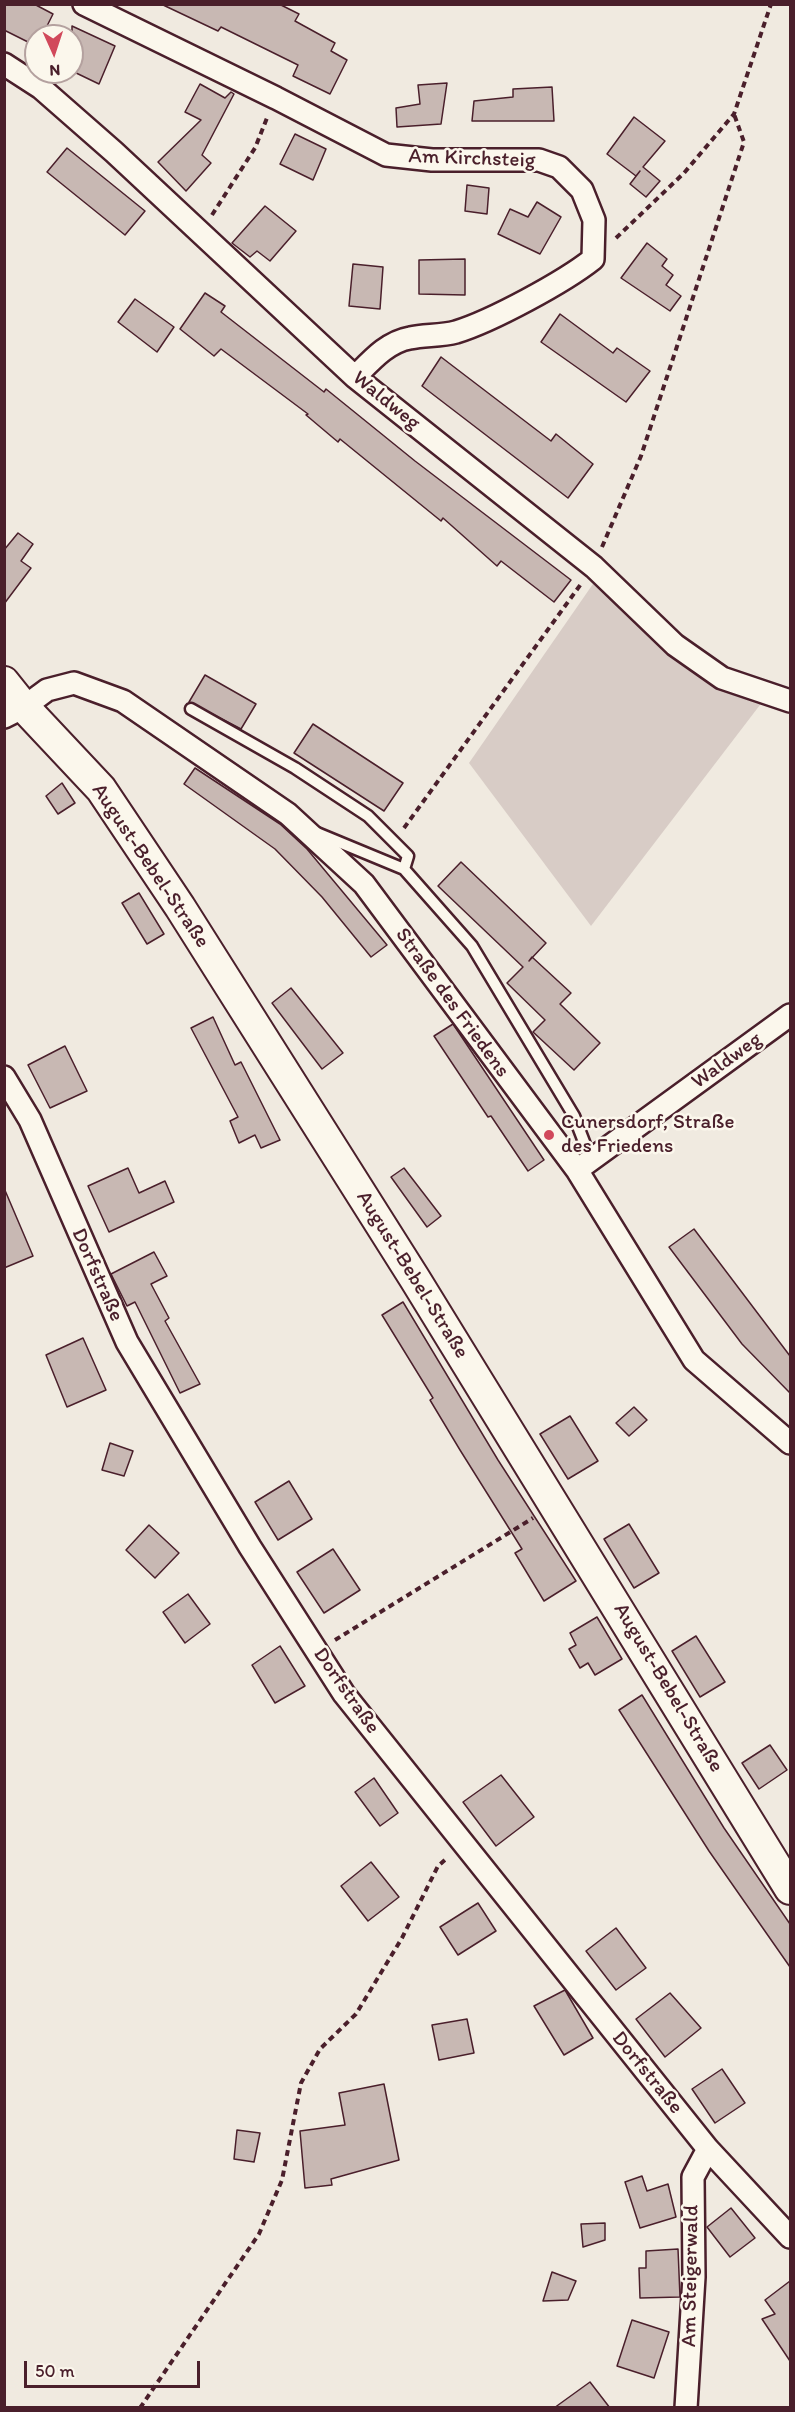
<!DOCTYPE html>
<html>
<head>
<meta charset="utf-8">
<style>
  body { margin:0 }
  #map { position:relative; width:795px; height:2412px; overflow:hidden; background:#f0eae0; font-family:Itim,sans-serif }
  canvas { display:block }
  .frame { position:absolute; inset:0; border:6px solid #4a1f2b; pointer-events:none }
  .north { position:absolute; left:24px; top:24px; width:60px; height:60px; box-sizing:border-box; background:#fbf7ec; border:2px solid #b4a19f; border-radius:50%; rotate:177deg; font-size:16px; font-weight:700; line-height:24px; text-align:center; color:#4a1f2b }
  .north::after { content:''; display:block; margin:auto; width:21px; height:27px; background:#d1495b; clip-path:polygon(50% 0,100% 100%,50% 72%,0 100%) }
  .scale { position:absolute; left:24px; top:2361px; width:176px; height:27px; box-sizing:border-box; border:3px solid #4a1f2b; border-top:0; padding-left:8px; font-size:18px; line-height:21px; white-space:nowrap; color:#4a1f2b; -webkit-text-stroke:4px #fbf7ec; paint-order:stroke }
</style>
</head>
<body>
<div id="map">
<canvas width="795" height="2412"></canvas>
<div class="frame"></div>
<div class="north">N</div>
<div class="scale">50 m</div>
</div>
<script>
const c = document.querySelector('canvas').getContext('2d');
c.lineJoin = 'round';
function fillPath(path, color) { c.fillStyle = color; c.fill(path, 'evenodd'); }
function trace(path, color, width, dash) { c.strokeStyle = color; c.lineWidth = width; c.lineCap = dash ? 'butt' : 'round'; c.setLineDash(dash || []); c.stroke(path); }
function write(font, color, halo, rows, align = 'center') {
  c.font = font + ' Itim,sans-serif'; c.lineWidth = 5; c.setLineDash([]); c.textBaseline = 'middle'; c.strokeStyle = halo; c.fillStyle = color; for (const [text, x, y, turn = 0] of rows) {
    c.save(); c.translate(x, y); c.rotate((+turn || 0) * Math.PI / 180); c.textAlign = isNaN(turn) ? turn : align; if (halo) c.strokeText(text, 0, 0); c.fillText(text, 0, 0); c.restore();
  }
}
fillPath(new Path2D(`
  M595,581L763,701L591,926L469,763Z`), '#d8ccc6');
const building = new Path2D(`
  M4,4H34L53,14L42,36H36V46L4,30Z
  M161,4H279L299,14L295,21L335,43L331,51L347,60L330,94L293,76L298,65L221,27L218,31Z
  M72,26L115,46L99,84L72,71Z
  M447,83L441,124L397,127L396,108L420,104L418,85Z
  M200,84L225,98L231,92L234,94L202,155L211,163L186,191L158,162L201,120L185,112Z
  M552,87L554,121H472L474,101L513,97V89Z
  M634,117L665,141L643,167L660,181L646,197L630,184L640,171L636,176L607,154Z
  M295,134L326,149L313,180L280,164Z
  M67,148L145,211L125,235L47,172Z
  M467,185L489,188L487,214L465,211Z
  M537,202L561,217L540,254L498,234L510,209L528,217Z
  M265,206L296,231L270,261L257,251L250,257L232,243Z
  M647,243L667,259L662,266L673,275L666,285L681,296L670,311L621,278Z
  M465,259V295L419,294V260Z
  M353,264L383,267L380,309L349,306Z
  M205,293L225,306L221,312L324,392L326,389L415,461L571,580L554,602L501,561L497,566L443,518L441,521L340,439L338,442L306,415L308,414L221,349L214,356L180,329Z
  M135,299L174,327L157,352L118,322Z
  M560,314L613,353L617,348L650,371L626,402L541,342Z
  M441,357L551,441L556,434L593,464L568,498L422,386Z
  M18,533L33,544L21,561L31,568L4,604V550Z
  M205,675L256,704L241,729L189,702Z
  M313,724L403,783L384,811L294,753Z
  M195,768L280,824L307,849L387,945L371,957L322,897L275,849L184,784Z
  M62,783L75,803L58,814L46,796Z
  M461,862L546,943L529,961L532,957L571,993L560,1004L600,1043L574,1070L533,1032L545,1020L507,983L523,967L438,886Z
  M139,893L164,934L147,944L122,903Z
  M291,988L343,1053L322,1069L272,1003Z
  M213,1017L235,1065L241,1062L280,1140L261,1148L255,1135L239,1143L230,1121L238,1117L191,1028Z
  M453,1024L544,1160L528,1171L491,1116L488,1117L434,1036Z
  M65,1046L87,1091L50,1108L28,1065Z
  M128,1168L139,1193L165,1181L174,1202L109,1232L88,1186Z
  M404,1168L441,1216L427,1227L391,1177Z
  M4,1188L33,1256L4,1268Z
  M694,1229L790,1356V1393L742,1344L669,1247Z
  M154,1252L167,1276L151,1284L169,1318L165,1321L200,1384L180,1393L135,1302L127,1306L111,1274Z
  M403,1302L498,1460L576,1581L544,1601L515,1553L522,1549L460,1450L430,1400L433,1398L382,1315Z
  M83,1338L106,1390L67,1407L46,1355Z
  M634,1407L647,1420L629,1436L616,1423Z
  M570,1416L598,1461L568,1479L540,1434Z
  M110,1443L133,1451L124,1476L102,1470Z
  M289,1481L312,1519L278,1540L255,1502Z
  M629,1524L659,1573L634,1588L604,1539Z
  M149,1525L179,1553L155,1578L126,1550Z
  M333,1549L360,1590L324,1613L297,1572Z
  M188,1594L210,1624L185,1643L163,1612Z
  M597,1617L622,1659L595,1675L588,1663L580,1668L569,1649L576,1645L570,1633Z
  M696,1636L725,1682L700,1697L672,1651Z
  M280,1646L305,1686L275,1703L252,1665Z
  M642,1695L724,1828L790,1924V1967L709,1851L619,1710Z
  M770,1745L787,1770L759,1789L742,1763Z
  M501,1775L534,1817L496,1846L463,1802Z
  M374,1778L398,1813L380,1826L355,1792Z
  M371,1862L399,1897L368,1921L341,1886Z
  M478,1903L496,1931L458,1955L440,1927Z
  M616,1928L646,1968L616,1990L586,1951Z
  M565,1990L593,2038L564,2055L534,2006Z
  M670,1993L701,2028L665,2057L636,2019Z
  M467,2019L474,2053L439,2060L432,2025Z
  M722,2069L745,2103L715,2123L692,2089Z
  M384,2084L399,2160L331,2179L332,2185L305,2188L300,2131L345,2125L339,2093Z
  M237,2130L260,2133L254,2162L234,2159Z
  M642,2176L647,2191L668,2184L676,2217L640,2228L625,2182Z
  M731,2208L755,2238L730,2257L707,2227Z
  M605,2223V2240L583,2247L581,2224Z
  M678,2249L680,2297L640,2298L639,2268H646V2251Z
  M552,2272L576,2281L568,2300L543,2301Z
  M790,2281V2361L762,2319L775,2314L765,2300Z
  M632,2320L669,2332L654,2378L617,2366Z
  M590,2382L610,2408H554Z`);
fillPath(building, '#c8b8b3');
trace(building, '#4a1f2b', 1.5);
const service = new Path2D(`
  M191,709L295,768L368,816L408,856L404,869
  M317,833L404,869L472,946L574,1116L591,1160`);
const minor = new Path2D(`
  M84,4L276,98L386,155L432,160H539L559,167L582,190L594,220L593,259C564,282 492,321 456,332C441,336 425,335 410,338C387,342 371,361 355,377
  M4,64L41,88L114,152L355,377L594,567L675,645L722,678L790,701
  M4,717L24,707L47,690L74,683L123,701L288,814L364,884L577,1170L694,1360L790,1443
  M4,1077L30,1120L127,1342L250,1547L344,1694L708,2149L790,2237
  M577,1170L790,1015
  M686,2408L694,2277L693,2177L708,2149`);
const secondary = new Path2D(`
  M4,682L24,707L101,789L180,907L415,1279L790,1889`);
trace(service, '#4a1f2b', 15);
trace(minor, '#4a1f2b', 26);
trace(secondary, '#4a1f2b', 34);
trace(new Path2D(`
  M212,215L255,148L267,118
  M616,238L684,173L734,114L771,4
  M602,547L641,456L744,142L734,114
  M404,828L581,584
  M335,1640L533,1518
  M140,2408L259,2234L282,2180L301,2083L320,2049L356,2014L402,1938L438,1866L447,1858`), '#4a1f2b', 4, [6, 4.5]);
trace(service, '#fbf7ec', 10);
trace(minor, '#fbf7ec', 21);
trace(secondary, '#fbf7ec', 30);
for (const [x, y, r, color] of [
  [549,1135,6,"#d1495b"]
]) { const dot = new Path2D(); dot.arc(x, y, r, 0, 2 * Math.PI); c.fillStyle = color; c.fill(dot); trace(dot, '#fbf7ec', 2); }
write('21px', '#4a1f2b', '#fbf7ec', [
  ["Am Kirchsteig",472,159,2],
  ["Waldweg",386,401,39],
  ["August-Bebel-Straße",150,866,56],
  ["Straße des Friedens",452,1003,54],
  ["Waldweg",727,1061,-36],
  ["Dorfstraße",97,1275,66],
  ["August-Bebel-Straße",412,1275,58],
  ["August-Bebel-Straße",668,1688,59],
  ["Dorfstraße",346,1691,55],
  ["Dorfstraße",647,2073,51],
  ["Am Steigerwald",691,2276,-89]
]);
write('21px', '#4a1f2b', '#fbf7ec', [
  ["Cunersdorf, Straße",561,1123],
  ["des Friedens",561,1147]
], 'left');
</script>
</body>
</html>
